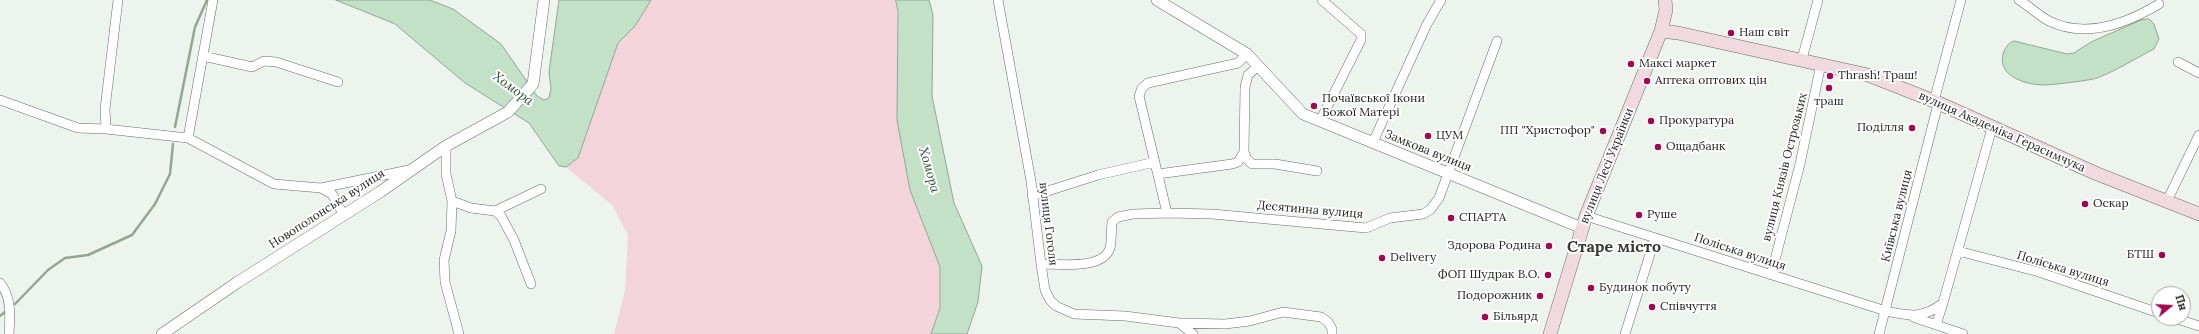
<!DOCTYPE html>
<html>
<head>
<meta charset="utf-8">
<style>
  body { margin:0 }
  #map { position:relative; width:2199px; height:334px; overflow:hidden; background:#edf4ed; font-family:Lora,serif }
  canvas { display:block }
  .north { position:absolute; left:2151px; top:286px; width:40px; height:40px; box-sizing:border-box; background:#fff; border:1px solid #a5a6a5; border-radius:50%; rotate:72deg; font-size:11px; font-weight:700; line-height:16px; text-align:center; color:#1e211e }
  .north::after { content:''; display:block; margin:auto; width:14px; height:18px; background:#9f084f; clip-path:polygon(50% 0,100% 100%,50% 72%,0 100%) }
</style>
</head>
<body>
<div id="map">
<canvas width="2199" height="334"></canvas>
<div class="north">Пн</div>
</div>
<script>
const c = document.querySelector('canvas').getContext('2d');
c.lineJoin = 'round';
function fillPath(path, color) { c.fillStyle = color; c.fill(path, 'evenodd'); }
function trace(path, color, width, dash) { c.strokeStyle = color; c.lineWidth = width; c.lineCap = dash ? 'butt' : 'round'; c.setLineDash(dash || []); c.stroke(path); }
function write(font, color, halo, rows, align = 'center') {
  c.font = font + ' Lora,serif'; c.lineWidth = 4; c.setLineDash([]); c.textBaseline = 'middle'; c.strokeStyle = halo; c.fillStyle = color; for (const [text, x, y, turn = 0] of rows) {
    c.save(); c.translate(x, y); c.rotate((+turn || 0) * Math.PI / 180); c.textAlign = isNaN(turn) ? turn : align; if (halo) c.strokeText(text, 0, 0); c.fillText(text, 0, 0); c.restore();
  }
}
fillPath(new Path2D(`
  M651,0H896L910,190L940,267V308L931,334H614L625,290L628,235L612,205L566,167L578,158L618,43L635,26Z`), '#f3d4db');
const water = new Path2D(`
  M336,0H430L453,9L501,44L537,96L544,100L549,98L551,89L549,72L559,0H651L635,26L618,43L578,158L566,167L559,166L529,123L465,83L395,24Z
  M896,0H929L933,15L932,96L954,203L982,266L978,302L967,334H931L940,308V267L910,190L897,120L898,12Z
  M2149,19L2154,24L2159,39L2154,49C2136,58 2116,71 2097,78C2087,81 2052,85 2042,85C2023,84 1995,75 2004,51C2006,47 2009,42 2014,41L2067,54L2074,53L2091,42L2141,20Z`);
fillPath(water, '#c2e1c6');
trace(water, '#91a794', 1);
trace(new Path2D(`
  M175,127L195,27L207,0
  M15,304L48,270L65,258L88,255L132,235L155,204L170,174L173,144
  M0,316L5,312`), '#91a794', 2.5);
const minor = new Path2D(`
  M213,0L188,138L274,184L321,188L409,170
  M998,0L1031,181L1041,264L1045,290L1050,300L1056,306L1074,314L1125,316L1179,323L1193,334
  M2019,0C2029,6 2038,15 2049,21C2086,39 2126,24 2159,4
  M203,56L252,67L264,61L276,62L338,82
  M1802,59L1818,0
  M2178,62L2199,73
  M1258,66L1248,75L1245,87L1244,152L1247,159L1252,164H1275L1317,171
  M0,100L78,128L106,129L188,138
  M1934,101L1961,0
  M1320,121L1361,40V34L1322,0
  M106,129L105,109L118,0
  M1373,142L1427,24L1441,0
  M446,146V174L452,201L451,231L444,260L445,282L459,334
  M1158,174L1232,164L1238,162L1244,152
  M321,188L332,194L343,214
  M1032,196L1098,175L1155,162
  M452,201L471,208L495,211L501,216L514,240L531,284
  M2166,203L2199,135
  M495,211L541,189
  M1167,213L1139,96L1142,88L1148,83L1238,63L1247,54
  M1586,216L1886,311C1909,316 1923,319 1943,303L1992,128
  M1958,251L2039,272L2159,313
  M1041,264C1060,264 1103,270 1110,248C1112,240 1111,230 1112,222L1118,217L1133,214L1167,213L1212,214L1366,228L1390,218L1423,214L1430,210L1439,198L1497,41
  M1771,275L1800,164L1821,64
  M0,283C12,297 10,317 9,334
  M1913,317L1963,334
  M2174,318L2199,326
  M1181,323L1225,324L1250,321L1283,312L1321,317L1328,322L1332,329V334
  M1936,325L1943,303
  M1625,334L1655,238
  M1879,334L1938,104`);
const tertiary = new Path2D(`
  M1157,0L1247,54L1303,114L1582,228
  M162,334L238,282L380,192L446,146L508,112L533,84L544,0`);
const secondary = new Path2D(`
  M1661,31L1678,33L1868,75L1934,101L2095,173L2199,214
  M1550,334L1586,216L1661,31L1666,10L1665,0`);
trace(minor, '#666d67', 10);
trace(tertiary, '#666d67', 12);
trace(secondary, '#666d67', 14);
trace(minor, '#fff', 9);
trace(tertiary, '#fff', 11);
trace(secondary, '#f0dae0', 13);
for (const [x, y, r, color] of [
  [1731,33,4,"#9f084f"],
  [1631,64,4,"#9f084f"],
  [1830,76,4,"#9f084f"],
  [1647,81,4,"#9f084f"],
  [1829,88,4,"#9f084f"],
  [1314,106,4,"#9f084f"],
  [1651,121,4,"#9f084f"],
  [1912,128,4,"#9f084f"],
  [1603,131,4,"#9f084f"],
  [1428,136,4,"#9f084f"],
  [1658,147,4,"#9f084f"],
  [2085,204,4,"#9f084f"],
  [1639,215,4,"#9f084f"],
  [1451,218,4,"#9f084f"],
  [1549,246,4,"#9f084f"],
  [2162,255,4,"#9f084f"],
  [1382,258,4,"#9f084f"],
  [1548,275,4,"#9f084f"],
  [1591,288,4,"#9f084f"],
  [1540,296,4,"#9f084f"],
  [1652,307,4,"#9f084f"],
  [1485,317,4,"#9f084f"]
]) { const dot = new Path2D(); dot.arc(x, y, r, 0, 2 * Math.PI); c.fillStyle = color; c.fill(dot); trace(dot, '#fff', 1.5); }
write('12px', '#1e211e', '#fff', [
  ["Наш світ",1739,33],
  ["Максі маркет",1639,64],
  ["Thrash! Траш!",1838,76],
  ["Аптека оптових цін",1655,81],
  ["Почаївської Ікони",1322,99],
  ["Божої Матері",1322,113],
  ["траш",1829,102,"center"],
  ["Прокуратура",1659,121],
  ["Поділля",1904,128,"right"],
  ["ПП \"Христофор\"",1595,131,"right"],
  ["ЦУМ",1436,136],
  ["Ощадбанк",1666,147],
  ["Оскар",2093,204],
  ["Руше",1647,215],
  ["СПАРТА",1459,218],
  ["Здорова Родина",1541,246,"right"],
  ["БТШ",2154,255,"right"],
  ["Delivery",1390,258],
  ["ФОП Шудрак В.О.",1540,275,"right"],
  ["Будинок побуту",1599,288],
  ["Подорожник",1532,296,"right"],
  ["Співчуття",1660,307],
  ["Більярд",1493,317]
], 'left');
write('12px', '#1e211e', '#fff', [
  ["вулиця Академіка Герасимчука",2002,132,24],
  ["Замкова вулиця",1428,151,22],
  ["вулиця Лесі Українки",1607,166,-68],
  ["вулиця Князів Острозьких",1785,167,-76],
  ["Новополонська вулиця",327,209,-33],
  ["Десятинна вулиця",1310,210,5],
  ["Київська вулиця",1897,216,-76],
  ["вулиця Гоголя",1048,224,83],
  ["Поліська вулиця",1740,252,18],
  ["Поліська вулиця",2063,269,17]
]);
write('italic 13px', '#25532e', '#fff', [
  ["Хомора",513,89,37],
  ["Хомора",929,170,74]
]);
write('bold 16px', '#333933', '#fff', [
  ["Старе місто",1614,247]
]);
</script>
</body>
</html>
